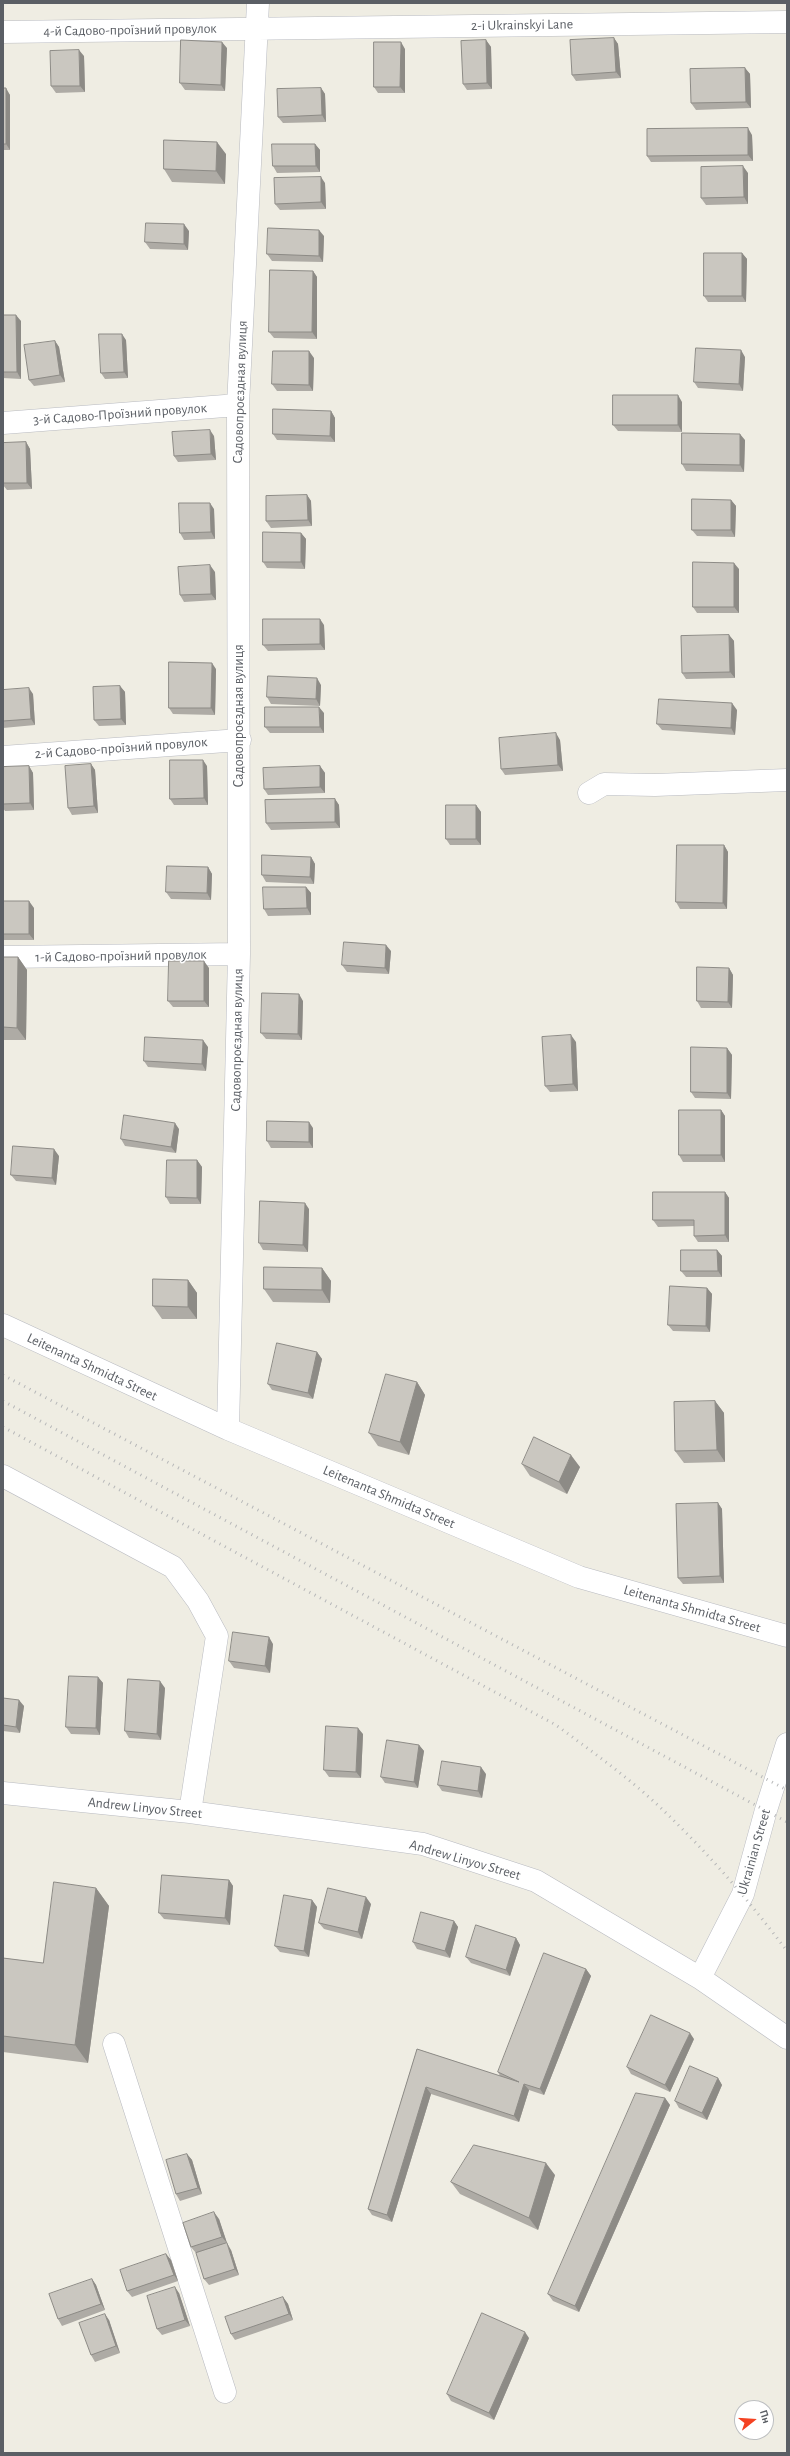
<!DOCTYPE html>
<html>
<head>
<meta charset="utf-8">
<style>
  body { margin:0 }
  #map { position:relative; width:790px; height:2456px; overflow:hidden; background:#efede3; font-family:"Alegreya Sans",sans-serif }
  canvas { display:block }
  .frame { position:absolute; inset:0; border:4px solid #5b5f65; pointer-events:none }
  .north { position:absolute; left:734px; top:2400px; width:40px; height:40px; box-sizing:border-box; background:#fff; border:1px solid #bdbfc1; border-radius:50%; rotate:73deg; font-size:11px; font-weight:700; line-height:16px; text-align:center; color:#5b5f65 }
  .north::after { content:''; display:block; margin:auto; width:14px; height:18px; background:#f44323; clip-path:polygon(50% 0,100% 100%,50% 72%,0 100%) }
</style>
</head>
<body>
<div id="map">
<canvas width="790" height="2456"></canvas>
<div class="frame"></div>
<div class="north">Пн</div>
</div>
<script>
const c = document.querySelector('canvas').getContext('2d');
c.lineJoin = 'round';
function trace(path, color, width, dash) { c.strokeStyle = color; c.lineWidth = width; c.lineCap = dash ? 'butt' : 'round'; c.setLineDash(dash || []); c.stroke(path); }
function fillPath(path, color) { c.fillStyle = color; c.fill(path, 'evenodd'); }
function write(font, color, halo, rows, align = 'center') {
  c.font = font + ' "Alegreya Sans",sans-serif'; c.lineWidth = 3; c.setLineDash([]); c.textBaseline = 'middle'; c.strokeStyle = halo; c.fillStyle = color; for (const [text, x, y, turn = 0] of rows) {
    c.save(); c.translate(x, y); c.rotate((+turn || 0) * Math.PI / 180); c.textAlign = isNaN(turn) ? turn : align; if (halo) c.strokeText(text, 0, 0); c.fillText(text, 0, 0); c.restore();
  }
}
const minor = new Path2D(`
  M3,32L787,22
  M3,423L238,405
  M3,757L240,740
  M589,793L604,784L655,785L787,780
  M3,957L239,954
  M3,1325L228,1429L579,1577L787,1636
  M228,1429L239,954L238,405L258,3
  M3,1476L173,1567L198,1601L217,1636L190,1812
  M3,1793L190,1812L423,1844L536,1881L700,1978L787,2038
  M700,1978L743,1894L766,1810L787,1744
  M114,2044L225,2392`);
trace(minor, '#b8bac0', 23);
trace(minor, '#fff', 22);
trace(new Path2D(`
  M3,1375L787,1790
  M3,1401L787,1822
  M3,1427L556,1725C594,1753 632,1780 665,1812C710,1855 750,1902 787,1951`), '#b6b7b8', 3, [1, 5]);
fillPath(new Path2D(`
  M614,38L618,44L621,78L576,81L572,75Z
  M486,40L491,47L492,89L467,90L463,84Z
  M227,48L225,91L185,90L180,83Z
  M405,49V93H378L374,87Z
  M84,56L85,92L56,93L51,86Z
  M745,68L750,74L751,108L696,110L691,103Z
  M3,88L10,95V150H3Z
  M321,88L325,94L326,122L283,123L278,117Z
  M752,135L753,161L651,162L647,156Z
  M315,144L320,150V172L277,173L273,166Z
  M226,154L225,184L172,182L164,169Z
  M748,173V204L706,205L701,198Z
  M325,183L326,209L280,210L275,204Z
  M189,231L188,250L150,249L145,242Z
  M324,236L323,262L272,261L267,254Z
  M742,253L747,259L746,302H708L704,296Z
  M313,271L317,277V339L274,338L269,332Z
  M3,315L21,321V379L3,378Z
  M126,340L128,378L105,379L101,373Z
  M55,341L59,347L65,382L34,386L29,380Z
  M745,357L743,391L698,388L694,382Z
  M314,358L313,391H277L272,384Z
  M682,402V432L618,431L613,425Z
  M331,411L335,418V442L277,440L273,434Z
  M214,436L216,460L178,462L174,456Z
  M745,440L744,472L686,471L682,464Z
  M26,442L30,449L32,489L7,490L3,485V443Z
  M307,495L311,501L312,526L271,528L266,521Z
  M731,500L736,506L735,537L697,536L692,530Z
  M214,509L215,539L184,540L180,533Z
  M301,533L306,539L305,569L267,568L263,562Z
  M739,569V613H697L693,607Z
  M215,572L216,600L184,602L180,595Z
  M324,625L325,650L268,651L263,645Z
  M729,635L734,641L735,678L686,679L682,673Z
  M216,669L215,715L173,714L169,708Z
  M321,685L320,706L271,704L267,697Z
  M120,686L125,692L126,725L99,726L94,720Z
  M3,690L33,694L35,725L3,728Z
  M737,710L735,735L662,730L657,724Z
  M324,713V733H270L265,727Z
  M560,740L563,771L505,775L501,769Z
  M91,764L95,770L98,813L72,815L68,808Z
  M29,766L33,773L34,810L5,811L3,808V767Z
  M207,766L208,805H174L170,799Z
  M320,766L325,773V793L268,795L264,789Z
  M335,799L339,805L340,828L271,830L266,823Z
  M476,805L481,812V845H450L446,839Z
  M724,845L728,852L727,909H680L676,902Z
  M311,857L315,864L314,884L266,882L262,875Z
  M208,867L212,874L211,900L171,899L166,892Z
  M306,887L311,893V915L268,916L264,909Z
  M3,901L34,908V940H3Z
  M391,951L389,974L347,972L342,965Z
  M3,957H18L27,970L26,1040H3Z
  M209,968V1007H173L168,1001Z
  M729,968L733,975L732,1008H701L697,1001Z
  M303,1001L302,1040L266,1039L261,1033Z
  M576,1042L578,1091L550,1092L545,1086Z
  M208,1047L206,1071L148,1067L144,1061Z
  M727,1048L732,1055L731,1099L695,1098L691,1092Z
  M721,1110L725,1116V1162H683L679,1155Z
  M313,1128V1148H271L267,1141Z
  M179,1129L176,1153L125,1146L121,1139Z
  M59,1156L56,1185L16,1181L11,1175Z
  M197,1160L202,1167L201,1204H170L166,1197Z
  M725,1192L729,1198V1242H698L694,1236V1226L658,1227L653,1220Z
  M309,1209L308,1252L263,1250L259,1243Z
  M717,1250L722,1256V1277H686L681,1271Z
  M322,1268L331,1281L330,1303L273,1302L264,1289Z
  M188,1280L197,1293V1319H162L153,1306Z
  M707,1288L712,1294L710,1332L673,1331L668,1325Z
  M317,1352L322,1359L313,1399L272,1390L268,1384Z
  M417,1382L425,1395L409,1455L378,1446L369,1433Z
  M715,1401L724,1413L725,1462L684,1463L675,1451Z
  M522,1464L580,1467L567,1494L530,1476Z
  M718,1503L722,1509L724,1583L683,1584L678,1578Z
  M273,1644L270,1673L234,1668L229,1661Z
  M98,1677L103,1683L100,1735L71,1734L66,1727Z
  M165,1688L161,1740L129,1738L125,1731Z
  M3,1698L24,1706L20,1733L3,1731Z
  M363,1734L361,1778L329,1777L324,1770Z
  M419,1745L424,1751L418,1788L385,1783L381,1777Z
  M486,1774L482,1798L442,1791L438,1785Z
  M229,1880L233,1886L230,1925L164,1919L159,1913Z
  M96,1888L109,1906L88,2063L3,2052V1958L43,1963Z
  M312,1900L317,1907L309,1957L280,1952L275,1946Z
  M371,1904L362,1939L324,1929L319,1923Z
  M454,1921L458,1927L450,1958L417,1949L413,1942Z
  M516,1938L520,1945L510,1976L471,1963L466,1957Z
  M586,1969L591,1976L544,2095L529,2090L519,2122L431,2094L392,2222L372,2215L368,2209L417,2049L500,2076L498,2072Z
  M694,2039L670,2092L631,2074L627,2067Z
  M718,2078L722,2085L707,2120L679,2108L675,2101Z
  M665,2098L670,2105L579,2312L553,2301L548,2294Z
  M187,2154L192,2160L202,2194L180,2201L176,2194Z
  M555,2175L538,2230L460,2194L451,2182Z
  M219,2219L227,2243L204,2251L231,2250L239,2275L209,2285L204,2279L196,2253L191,2247Z
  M166,2254L171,2260L178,2281L132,2297L127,2291Z
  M92,2279L96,2285L105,2310L62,2326L58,2319Z
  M179,2293L190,2326L162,2335L157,2329Z
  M283,2297L288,2304L293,2320L235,2340L231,2334Z
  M109,2320L120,2353L95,2362L91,2355Z
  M529,2338L494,2420L451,2401L447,2394Z`), '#aeaba5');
fillPath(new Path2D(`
  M614,38L618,44L621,78L616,72Z
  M486,40L491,47L492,89L487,83Z
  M222,42L227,48L225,91L221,85Z
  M401,42L405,49V93L400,87Z
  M79,50L84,56L85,92L80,86Z
  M745,68L750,74L751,108L746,102Z
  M6,88L10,95V150L6,144Z
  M321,88L325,94L326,122L322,115Z
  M748,128L752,135L753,161L748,155Z
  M217,142L226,154L225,184L216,171Z
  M315,144L320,150V172L316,166Z
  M743,166L748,173V204L744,197Z
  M321,177L325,183L326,209L321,202Z
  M184,224L189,231L188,250L184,244Z
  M319,230L324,236L323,262L319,256Z
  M742,253L747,259L746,302L742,296Z
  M313,271L317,277V339L312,332Z
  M16,315L21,321V379L17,372Z
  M122,334L126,340L128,378L124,372Z
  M55,341L59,347L65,382L60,375Z
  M741,350L745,357L743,391L739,384Z
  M309,351L314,358L313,391L309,385Z
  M678,395L682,402V432L678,425Z
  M331,411L335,418V442L330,436Z
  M210,430L214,436L216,460L211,454Z
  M740,434L745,440L744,472L740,465Z
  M26,442L30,449L32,489L27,483Z
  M307,495L311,501L312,526L308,520Z
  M731,500L736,506L735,537L731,530Z
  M210,503L214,509L215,539L211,532Z
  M301,533L306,539L305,569L301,562Z
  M734,563L739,569V613L734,607Z
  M210,565L215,572L216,600L211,594Z
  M320,619L324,625L325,650L320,644Z
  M729,635L734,641L735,678L730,672Z
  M212,663L216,669L215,715L211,708Z
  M317,678L321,685L320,706L316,699Z
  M120,686L125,692L126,725L121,719Z
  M29,688L33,694L35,725L31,719Z
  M732,703L737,710L735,735L731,728Z
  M319,707L324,713V733L320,727Z
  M556,733L560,740L563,771L558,765Z
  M203,760L207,766L208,805L204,798Z
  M91,764L95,770L98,813L94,806Z
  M29,766L33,773L34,810L30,803Z
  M320,766L325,773V793L320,787Z
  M335,799L339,805L340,828L335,822Z
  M476,805L481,812V845L476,839Z
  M724,845L728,852L727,909L723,903Z
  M311,857L315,864L314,884L310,877Z
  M208,867L212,874L211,900L207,893Z
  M306,887L311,893V915L307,908Z
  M29,901L34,908V940L29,934Z
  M386,945L391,951L389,974L385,968Z
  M18,957L27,970L26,1040L17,1028Z
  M204,961L209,968V1007L204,1001Z
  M729,968L733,975L732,1008L728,1002Z
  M299,994L303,1001L302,1040L298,1034Z
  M571,1035L576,1042L578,1091L573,1084Z
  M203,1040L208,1047L206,1071L202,1064Z
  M727,1048L732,1055L731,1099L727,1093Z
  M721,1110L725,1116V1162L721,1155Z
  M309,1122L313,1128V1148L309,1142Z
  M175,1123L179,1129L176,1153L171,1147Z
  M54,1149L59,1156L56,1185L52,1178Z
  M197,1160L202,1167L201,1204L197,1198Z
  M725,1192L729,1198V1242L725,1235Z
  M305,1203L309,1209L308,1252L303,1245Z
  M717,1250L722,1256V1277L718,1271Z
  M322,1268L331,1281L330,1303L322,1290Z
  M188,1280L197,1293V1319L188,1307Z
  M707,1288L712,1294L710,1332L706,1326Z
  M317,1352L322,1359L313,1399L308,1393Z
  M417,1382L425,1395L409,1455L400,1442Z
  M715,1401L724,1413L725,1462L717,1450Z
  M571,1455L580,1467L567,1494L559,1482Z
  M718,1503L722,1509L724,1583L720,1576Z
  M269,1637L273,1644L270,1673L265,1666Z
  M98,1677L103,1683L100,1735L96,1728Z
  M160,1681L165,1688L161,1740L157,1734Z
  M19,1700L24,1706L20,1733L16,1727Z
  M358,1728L363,1734L361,1778L356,1772Z
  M419,1745L424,1751L418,1788L414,1782Z
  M481,1767L486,1774L482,1798L478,1791Z
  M229,1880L233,1886L230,1925L225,1918Z
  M96,1888L109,1906L88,2063L75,2045Z
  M366,1897L371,1904L362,1939L358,1932Z
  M312,1900L317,1907L309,1957L304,1951Z
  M454,1921L458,1927L450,1958L445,1951Z
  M516,1938L520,1945L510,1976L506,1970Z
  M586,1969L591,1976L544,2095L540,2089Z
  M690,2033L694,2039L670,2092L665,2085Z
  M718,2078L722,2085L707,2120L702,2113Z
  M524,2084L529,2090L519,2122L514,2116Z
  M426,2087L431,2094L392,2222L387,2215Z
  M665,2098L670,2105L579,2312L575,2306Z
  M187,2154L192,2160L202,2194L198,2188Z
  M546,2163L555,2175L538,2230L529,2218Z
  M214,2212L219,2219L227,2243L222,2237Z
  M227,2243L231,2250L239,2275L235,2269Z
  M166,2254L171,2260L178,2281L174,2275Z
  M92,2279L96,2285L105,2310L101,2304Z
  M175,2287L179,2293L190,2326L185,2320Z
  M283,2297L288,2304L293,2320L289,2314Z
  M105,2314L109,2320L120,2353L116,2346Z
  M525,2332L529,2338L494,2420L489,2413Z`), '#8d8b86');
const building = new Path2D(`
  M614,38L616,72L572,75L570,40Z
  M181,40L222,42L221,85L180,83Z
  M486,40L487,83L463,84L461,41Z
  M374,42H401L400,87H374Z
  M79,50L80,86H51L50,51Z
  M745,68L746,102L691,103L690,69Z
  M3,88H6V144H3Z
  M321,88L322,115L278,117L277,89Z
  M748,128V155L647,156V129Z
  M164,140L217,142L216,171L164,169Z
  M272,144H315L316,166H273Z
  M743,166L744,197L701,198V167Z
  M321,177V202L275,204L274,178Z
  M146,223L184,224V244L145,242Z
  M268,228L319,230V256L267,254Z
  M704,253H742V296H704Z
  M270,270L313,271L312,332H269Z
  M3,315H16L17,372H3Z
  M99,334H122L124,372L101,373Z
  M55,341L60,375L29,380L24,345Z
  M696,348L741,350L739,384L694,382Z
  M273,351H309V385L272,384Z
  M613,395H678V425H613Z
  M273,409L331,411L330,436L273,434Z
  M210,430L211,454L174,456L172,432Z
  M682,433L740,434V465L682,464Z
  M26,442L27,483H3V443Z
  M307,495L308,520L266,521V496Z
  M692,499L731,500V530H692Z
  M179,503H210L211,532L180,533Z
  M263,532L301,533V562H263Z
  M693,562L734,563V607H693Z
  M210,565L211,594L180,595L178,567Z
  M263,619H320V644L263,645Z
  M729,635L730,672L682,673L681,636Z
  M169,662L212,663L211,708H169Z
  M268,676L317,678L316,699L267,697Z
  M120,686L121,719L94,720L93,687Z
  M29,688L31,719L3,721V690Z
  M659,699L732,703L731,728L657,724Z
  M265,707H319L320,727H265Z
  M556,733L558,765L501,769L499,738Z
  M170,760H203L204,798L170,799Z
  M91,764L94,806L68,808L65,766Z
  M29,766L30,803L3,804V767Z
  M320,766V787L264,789L263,768Z
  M335,799V822L266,823L265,800Z
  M446,805H476V839H446Z
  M677,845H724L723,903L676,902Z
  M262,855L311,857L310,877L262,875Z
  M167,866L208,867L207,893L166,892Z
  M263,887H306L307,908L264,909Z
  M3,901H29V934H3Z
  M344,942L386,945L385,968L342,965Z
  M3,957H18L17,1028L3,1027Z
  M169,961H204V1001H168Z
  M697,967L729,968L728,1002L697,1001Z
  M262,993L299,994L298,1034L261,1033Z
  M571,1035L573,1084L545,1086L542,1037Z
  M145,1037L203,1040L202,1064L144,1061Z
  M691,1047L727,1048V1093L691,1092Z
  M679,1110H721V1155H679Z
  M124,1115L175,1123L171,1147L121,1139Z
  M267,1121L309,1122V1142L267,1141Z
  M13,1146L54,1149L52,1178L11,1175Z
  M167,1160H197V1198L166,1197Z
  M653,1192H725V1235L694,1236V1220H653Z
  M260,1201L305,1203L303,1245L259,1243Z
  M681,1250H717L718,1271H681Z
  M264,1267L322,1268V1290L264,1289Z
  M153,1279L188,1280V1307L153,1306Z
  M670,1286L707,1288L706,1326L668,1325Z
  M277,1343L317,1352L308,1393L268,1384Z
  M386,1374L417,1382L400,1442L369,1433Z
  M715,1401L717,1450L675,1451L674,1402Z
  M534,1437L571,1455L559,1482L522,1464Z
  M718,1503L720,1576L678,1578L676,1504Z
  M233,1632L269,1637L265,1666L229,1661Z
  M69,1676L98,1677L96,1728L66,1727Z
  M128,1679L160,1681L157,1734L125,1731Z
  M3,1698L19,1700L16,1727L3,1725Z
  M326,1726L358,1728L356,1772L324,1770Z
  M387,1740L419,1745L414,1782L381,1777Z
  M442,1761L481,1767L478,1791L438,1785Z
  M162,1875L229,1880L225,1918L159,1913Z
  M54,1882L96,1888L75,2045L3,2036V1958L43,1963Z
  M328,1888L366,1897L358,1932L319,1923Z
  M284,1895L312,1900L304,1951L275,1946Z
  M421,1912L454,1921L445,1951L413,1942Z
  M476,1925L516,1938L506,1970L466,1957Z
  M544,1953L586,1969L540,2089L524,2084L514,2116L426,2087L387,2215L368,2209L417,2049L519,2082L498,2072Z
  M651,2015L690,2033L665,2085L627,2067Z
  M690,2066L718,2078L702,2113L675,2101Z
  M636,2093L665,2098L575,2306L548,2294Z
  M474,2145L546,2163L529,2218L451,2182Z
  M187,2154L198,2188L176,2194L166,2160Z
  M214,2212L222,2237L191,2247L183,2223Z
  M227,2243L235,2269L204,2279L196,2253Z
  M166,2254L174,2275L127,2291L120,2270Z
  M92,2279L101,2304L58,2319L49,2294Z
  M175,2287L185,2320L157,2329L147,2296Z
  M283,2297L289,2314L231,2334L225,2317Z
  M482,2313L525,2332L489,2413L447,2394Z
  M105,2314L116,2346L91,2355L79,2323Z`);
fillPath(building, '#cac7c0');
trace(building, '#8d8b86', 1);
write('14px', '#5b5f65', '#fff', [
  ["2-i Ukrainskyi Lane",522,25,-1],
  ["4-й Садово-проїзний провулок",130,30,-1],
  ["Садовопроєздная вулиця",240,392,-88],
  ["3-й Садово-Проїзний провулок",120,414,-4],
  ["Садовопроєздная вулиця",239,716,-90],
  ["2-й Садово-проїзний провулок",121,748,-4],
  ["1-й Садово-проїзний провулок",121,956,-1],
  ["Садовопроєздная вулиця",237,1040,-89],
  ["Leitenanta Shmidta Street",92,1367,25],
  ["Leitenanta Shmidta Street",389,1497,23],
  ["Leitenanta Shmidta Street",692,1609,16],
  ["Andrew Linyov Street",145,1808,6],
  ["Ukrainian Street",754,1852,-74],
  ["Andrew Linyov Street",465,1860,16]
]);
</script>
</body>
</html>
